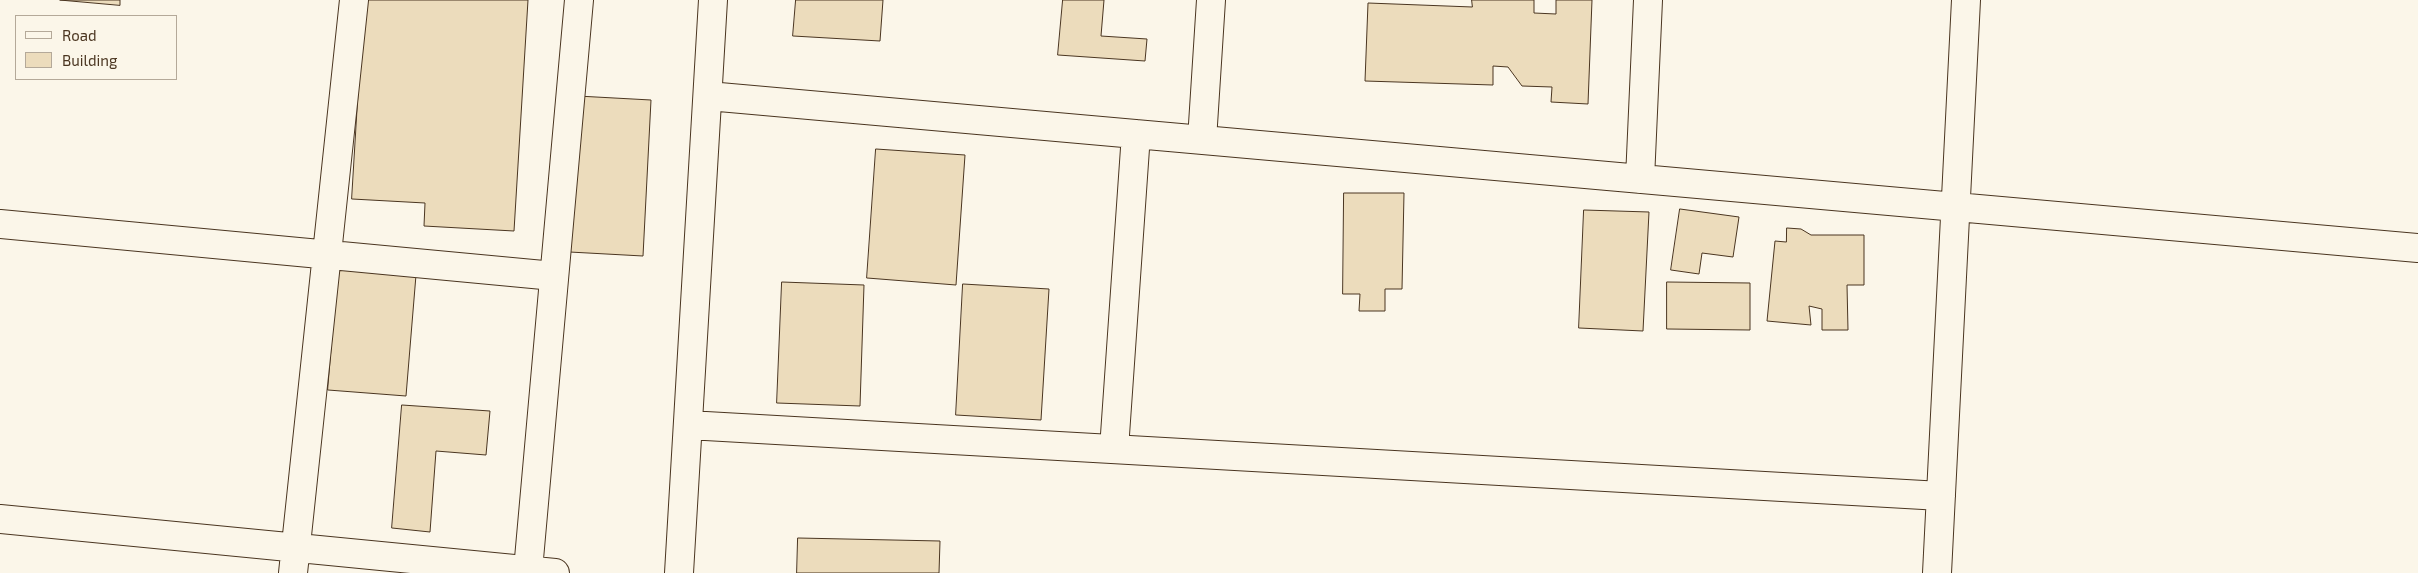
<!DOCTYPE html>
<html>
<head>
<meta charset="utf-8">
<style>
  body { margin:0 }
  #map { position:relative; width:2418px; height:573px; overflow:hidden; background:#fbf6e9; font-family:"Exo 2",sans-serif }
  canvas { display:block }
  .legend { position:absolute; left:15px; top:15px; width:162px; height:65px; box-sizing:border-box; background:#fbf6e9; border:1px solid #b4a999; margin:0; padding:6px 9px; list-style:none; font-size:15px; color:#4a3520 }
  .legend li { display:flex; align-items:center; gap:10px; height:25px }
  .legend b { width:25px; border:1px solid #b4a999 }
</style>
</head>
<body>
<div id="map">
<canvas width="2418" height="573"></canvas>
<ul class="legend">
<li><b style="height:6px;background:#fbf6e9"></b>Road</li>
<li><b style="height:14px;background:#ecdcbc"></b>Building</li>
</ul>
</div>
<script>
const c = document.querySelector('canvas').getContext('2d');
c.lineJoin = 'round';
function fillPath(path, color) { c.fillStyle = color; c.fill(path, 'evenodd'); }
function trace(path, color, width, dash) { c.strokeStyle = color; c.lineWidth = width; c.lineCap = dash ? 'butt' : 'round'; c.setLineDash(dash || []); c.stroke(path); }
const building = new Path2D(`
  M60,0H120V5Z
  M364,0H528L514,231L424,226L425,203L352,199Z
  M796,0H883L880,41L793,36Z
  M1063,0H1104L1101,36L1147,39L1145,61L1058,55Z
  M1472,0H1534V13L1556,14V0H1592L1588,104L1551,102L1552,87L1522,86L1508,67L1493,66V85L1365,81L1368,3L1472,7Z
  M559,95L651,100L643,256L551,251Z
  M876,149L965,155L956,285L867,278Z
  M1344,193H1404L1402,289H1385V311H1359L1360,294H1343Z
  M1680,209L1739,217L1733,257L1702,253L1699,274L1671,270Z
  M1584,210L1649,212L1643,331L1579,328Z
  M1787,228L1801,229L1811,235H1864V285H1847L1848,330H1822V309L1809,306L1811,325L1767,321L1775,241L1786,242Z
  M338,268L416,275L406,396L328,390Z
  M782,282L864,285L860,406L777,403Z
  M1667,282L1750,283V330L1667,329Z
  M963,284L1049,289L1041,420L956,415Z
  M402,405L490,411L486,455L436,451L430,532L392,528Z
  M798,538L940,541L939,573H797Z`);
fillPath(building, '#ecdcbc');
trace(building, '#4a3520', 1);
const minor = new Path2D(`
  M708,96L2418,248
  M1202,140L1211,0
  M1640,179L1648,0
  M0,224L554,276
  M688,425L1941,496
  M1114,449L1136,134
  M0,519L555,573
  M528,570L579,0
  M293,573L354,0
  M679,573L713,0
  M1937,573L1966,0`);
trace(minor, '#4a3520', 30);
trace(minor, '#fbf6e9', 28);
</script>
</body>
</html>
